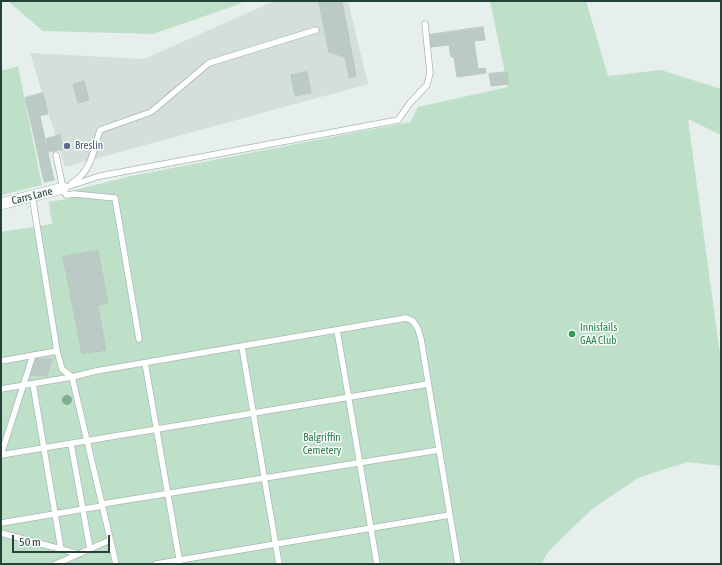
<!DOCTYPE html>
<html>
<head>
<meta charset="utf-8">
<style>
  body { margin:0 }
  #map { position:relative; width:722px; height:565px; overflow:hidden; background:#e6efeb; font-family:"Asap Condensed",sans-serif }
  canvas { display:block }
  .frame { position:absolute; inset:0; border:2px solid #24423a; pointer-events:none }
  .scale { position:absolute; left:12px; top:535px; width:98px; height:18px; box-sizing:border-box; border:2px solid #24423a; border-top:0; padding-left:5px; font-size:12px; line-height:14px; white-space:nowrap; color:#24423a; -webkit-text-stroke:3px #f7fbf9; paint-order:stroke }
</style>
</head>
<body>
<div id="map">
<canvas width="722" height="565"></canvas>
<div class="frame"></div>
<div class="scale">50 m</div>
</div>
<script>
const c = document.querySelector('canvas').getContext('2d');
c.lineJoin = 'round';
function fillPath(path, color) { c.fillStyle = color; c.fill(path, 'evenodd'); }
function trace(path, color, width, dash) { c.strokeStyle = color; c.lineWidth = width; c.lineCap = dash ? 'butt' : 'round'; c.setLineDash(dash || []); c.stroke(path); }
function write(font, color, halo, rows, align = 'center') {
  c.font = font + ' "Asap Condensed",sans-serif'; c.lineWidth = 3; c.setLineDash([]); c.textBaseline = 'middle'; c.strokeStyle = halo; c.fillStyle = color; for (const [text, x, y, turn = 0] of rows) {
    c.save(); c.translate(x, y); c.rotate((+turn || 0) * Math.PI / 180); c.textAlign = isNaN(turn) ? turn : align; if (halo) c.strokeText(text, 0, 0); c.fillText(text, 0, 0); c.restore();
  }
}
fillPath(new Path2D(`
  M274,1H348L368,84L65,167L30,53L144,59Z`), '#d4dfda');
fillPath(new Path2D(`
  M8,1H245L234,6L153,34L43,31Z
  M490,1H586L608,76L661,70L721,89V135L688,119L721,362V466L687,462L638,478L592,509L548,552L541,564H1V232L52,224L49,202L72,198L71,191L131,176L410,122L418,107L508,87Z
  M18,66L42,185L1,195V71Z`), '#bfe0c8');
const building = new Path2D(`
  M319,1H342L356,76L349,78L345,57L329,52Z
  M483,27L485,40L474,41L478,69L485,68L486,73L457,77L454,57H451L449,45L430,47L429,35Z
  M307,72L311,93L295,96L291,75Z
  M507,72L509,84L491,86L489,74Z
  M84,81L89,100L78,103L73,85Z
  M43,93L48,114L30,118L25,98Z
  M40,116L54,180L44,182L30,118Z
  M60,135L63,149L49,152L46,139Z
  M98,251L108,303L98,305L106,350L82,354L63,257Z
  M36,359H52L47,376L31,375Z`);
fillPath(building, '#bbcac4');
trace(building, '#b8c9c2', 1);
const service = new Path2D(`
  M56,155L63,188L66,195L74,194L115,198L139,339
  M72,183C92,171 93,151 100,130L151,112L209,63L316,30
  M63,188L100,176L398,120L410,103L427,85L430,73L425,24
  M32,195L57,351L62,369L72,377L96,371L406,318L413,321L418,329L421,339L458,564
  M337,330L377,564
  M242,347L279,564
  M1,361L57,351
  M145,363L180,564
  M33,384L61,549
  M1,389L72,377L116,564
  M71,444L90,549
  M1,455L428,384
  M1,455L33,355
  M102,504L439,450
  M1,523L102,506
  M1,533L79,554
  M56,564L110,540
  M156,564L450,515`);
const minor = new Path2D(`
  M1,204L63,188`);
trace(service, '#a8b8b2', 7);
trace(minor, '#a8b8b2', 12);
trace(service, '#fff', 5.5);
trace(minor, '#fff', 11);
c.fillStyle = '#80af93';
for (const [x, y] of [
  [67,400]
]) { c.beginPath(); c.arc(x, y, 5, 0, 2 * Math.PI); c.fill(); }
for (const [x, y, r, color] of [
  [67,146,4,"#5c6f8a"],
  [572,334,4,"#2e9e5b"]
]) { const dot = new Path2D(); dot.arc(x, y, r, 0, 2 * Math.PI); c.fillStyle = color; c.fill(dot); trace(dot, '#f7fbf9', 1.5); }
write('11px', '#4e5e75', '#f7fbf9', [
  ["Breslin",75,146]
], 'left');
write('11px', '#24423a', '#f7fbf9', [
  ["Carrs Lane",32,196,-14]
]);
write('11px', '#27864d', '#f7fbf9', [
  ["Innisfails",580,328],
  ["GAA Club",580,341]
], 'left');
write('11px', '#2d7a4b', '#f7fbf9', [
  ["Balgriffin",322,438],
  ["Cemetery",322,451]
]);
</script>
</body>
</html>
